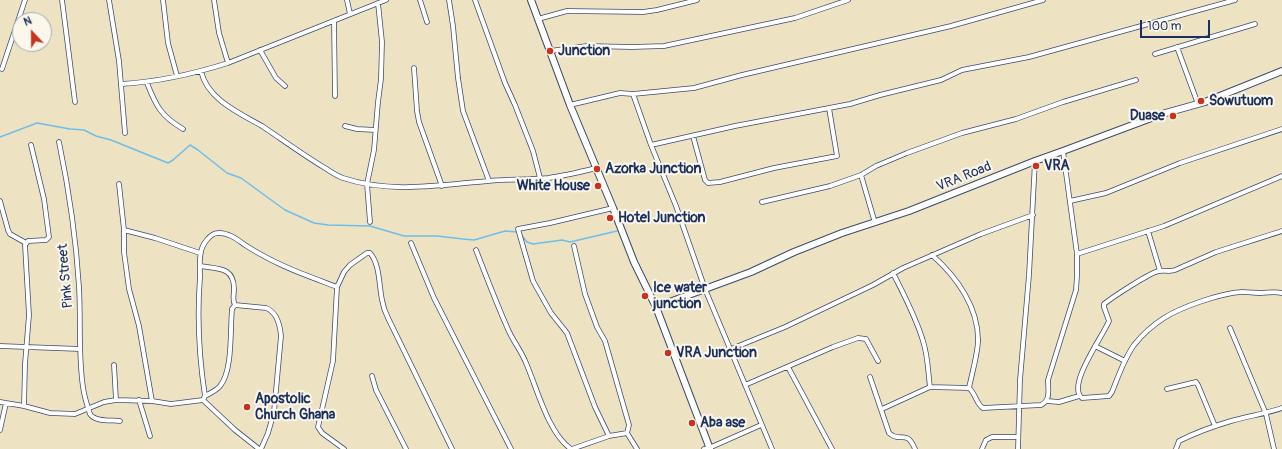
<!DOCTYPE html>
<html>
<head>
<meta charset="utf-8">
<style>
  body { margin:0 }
  #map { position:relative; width:1282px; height:449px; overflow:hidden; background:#ede3c3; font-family:Pangolin,sans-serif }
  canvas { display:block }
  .north { position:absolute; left:12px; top:12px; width:40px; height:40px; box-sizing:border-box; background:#fbf7ec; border:1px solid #a1a7b3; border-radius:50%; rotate:338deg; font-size:11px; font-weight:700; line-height:16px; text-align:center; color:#1b2f5e }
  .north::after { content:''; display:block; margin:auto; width:14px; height:18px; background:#c8321e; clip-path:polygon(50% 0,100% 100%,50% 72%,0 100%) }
  .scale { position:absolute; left:1140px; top:20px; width:70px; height:18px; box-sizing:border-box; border:2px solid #1b2f5e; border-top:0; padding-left:5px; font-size:12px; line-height:14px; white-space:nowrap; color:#1b2f5e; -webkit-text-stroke:3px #fbf7ec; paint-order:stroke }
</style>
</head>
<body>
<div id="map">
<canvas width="1282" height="449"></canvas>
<div class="north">N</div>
<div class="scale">100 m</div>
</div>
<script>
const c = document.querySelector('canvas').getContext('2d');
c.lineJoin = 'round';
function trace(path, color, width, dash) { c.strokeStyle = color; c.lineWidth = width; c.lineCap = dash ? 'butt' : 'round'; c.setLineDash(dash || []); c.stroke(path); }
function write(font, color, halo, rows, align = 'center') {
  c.font = font + ' Pangolin,sans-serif'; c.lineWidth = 4; c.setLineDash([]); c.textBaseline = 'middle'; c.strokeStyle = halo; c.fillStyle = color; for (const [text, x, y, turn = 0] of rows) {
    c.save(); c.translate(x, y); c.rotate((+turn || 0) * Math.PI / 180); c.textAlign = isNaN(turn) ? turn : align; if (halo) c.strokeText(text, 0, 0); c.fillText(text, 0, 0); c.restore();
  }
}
trace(new Path2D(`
  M0,137L37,123L70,129L84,130L96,136L111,140L168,163L173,160L190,145L198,150L227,173L241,178L285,210L314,223L328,225L370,226L404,236H437L463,239L474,240L505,231L517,232
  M523,237L527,242L533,244L562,240L570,242L617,231`), '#6fbde9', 1.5);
const street = new Path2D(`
  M62,0L75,102
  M109,0L119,61L125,133
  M163,0L168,43L177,76
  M214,0L219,33L228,63
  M347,0L350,14
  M420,0L427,22
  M449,0L453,26L458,78L463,111L489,181
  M475,0L505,83L515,105L533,151L540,178
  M538,19L567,11L643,12L657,10L697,0
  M334,21L335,96
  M1177,47L1198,104
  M260,50L276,78L285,86
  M550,51L587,46L632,47L664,46L795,18L848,0
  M1155,54L1255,24
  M414,68L417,111L419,122L442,186
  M2,69L25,0
  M201,71C207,99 239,113 262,126C283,140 303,155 325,168C331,172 337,176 343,178C391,194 439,185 488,181C508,179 528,180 548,178C564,176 580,172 596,168
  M147,83C156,106 161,116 183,129
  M121,84C158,82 193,74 228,63L386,0
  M633,94L651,145L676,206L705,289L772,449
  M570,105L620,93L633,94L694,88L742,75L951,26L1043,0
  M345,126L357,129L375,130
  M693,136L705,180L708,183L720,182L774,168L837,156L829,108
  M59,142C69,190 76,238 79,287C81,320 78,354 83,387C84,396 87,405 90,414C95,422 111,420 120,421
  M651,145L735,126L850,104L880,95L941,80L962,70L1029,57L1235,0
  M861,175L875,223
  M119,184L124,230V252L129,289L139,326L152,401
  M0,201L8,230L10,234L26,243
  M1070,201L1106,193L1180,163L1282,129
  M762,202L830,186L861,175L876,166L907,153L962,133L1016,119L1063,102L1136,80
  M370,222L367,184L374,150L378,102L381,79L382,42L378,3
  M124,230L155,238L200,253
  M1148,231L1160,271
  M1282,231L1216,252L1175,270C1170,272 1164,270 1159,271C1149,273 1113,297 1104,304V307L1109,321C1103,336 1066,386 1082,398L1109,396L1112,392C1118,377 1124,359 1134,345C1142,335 1153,325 1164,318C1181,307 1221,293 1242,292C1248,292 1255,293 1261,293C1268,293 1274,291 1282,293
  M411,243L434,298L511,449
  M574,246L585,294L597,327L605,341L629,425L627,433L637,449
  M476,250C486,276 496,302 507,327C512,340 521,350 526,363C537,388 548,433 571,449
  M1077,254L1164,226L1282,176
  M932,255C957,277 979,308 978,342C977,357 972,373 969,388
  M200,266C217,269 234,266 234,289C234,295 232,300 235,305L266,308C277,312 280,325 281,336L274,412L268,433L261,449
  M893,273C904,295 916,317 923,341C928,356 928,372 930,387
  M1230,328L1266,414L1274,449
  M0,346L80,349
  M1095,346L1125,361
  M731,349L785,327L873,285L903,268L981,234L1033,215
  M114,365L116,400
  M788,367L832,449
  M372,376L376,390L406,449
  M870,377L889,433C901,444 906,428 915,449
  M745,385L833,347L858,338L866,339L878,361
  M1167,389L1196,382L1198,385L1215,426
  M205,396C210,393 216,391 220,386C233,371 230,329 232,309L235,305
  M139,400L150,436
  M1047,401L1059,402L1079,396
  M0,402L24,406L50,413L75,414L104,402L116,400L152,401L171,404L203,400
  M24,406L25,364L29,315L25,245L28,241L46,240L49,237L44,199L31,145
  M882,409L930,387L969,388C976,394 976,404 983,408L1041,405C1051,400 1048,390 1048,380L1076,290L1077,276V254L1063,151
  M0,430L6,403
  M609,436L595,407L567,333L551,313L533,281L518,229L550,223L613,208
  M259,449L235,430L203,400L205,396C199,357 197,316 200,277C200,269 199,260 201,252C202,245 210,233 218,233C228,232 238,240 245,245C276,265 303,274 337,287
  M344,449L322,433L318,427L333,361L337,287L344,272L350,265L367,253H370C380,264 379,286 382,300C383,306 385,312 388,318L452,449
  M572,449L609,436L627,433
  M704,449L709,448L761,425
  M982,449L986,440L992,437H1018
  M1018,449L1020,380L1029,275L1035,161
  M1176,449L1179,441C1195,433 1214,426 1231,421C1248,416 1265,414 1282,408`);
const secondary = new Path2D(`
  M531,0L570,105L613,208L634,262L656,307L710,449
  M656,307L751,272L794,252L842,233L909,211L1035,161L1063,151L1162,114L1205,102L1282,71`);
trace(street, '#3a4a6d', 5.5);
trace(secondary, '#3a4a6d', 8);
trace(street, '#fff', 4);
trace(secondary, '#fff', 6);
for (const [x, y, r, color] of [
  [550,51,4,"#c8321e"],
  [1201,101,4,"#c8321e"],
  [1173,116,4,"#c8321e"],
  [1036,166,4,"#c8321e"],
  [597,169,4,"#c8321e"],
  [598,186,4,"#c8321e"],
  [610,218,4,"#c8321e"],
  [645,296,4,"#c8321e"],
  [668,353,4,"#c8321e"],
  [247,407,4,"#c8321e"],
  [692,423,4,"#c8321e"]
]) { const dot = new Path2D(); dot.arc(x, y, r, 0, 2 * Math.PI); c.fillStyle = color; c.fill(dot); trace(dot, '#fbf7ec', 1.5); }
write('bold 14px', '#1b2f5e', '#fbf7ec', [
  ["Junction",558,51],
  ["Sowutuom",1209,101],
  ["Duase",1165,116,"right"],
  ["VRA",1044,166],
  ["Azorka Junction",605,169],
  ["White House",590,186,"right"],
  ["Hotel Junction",618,218],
  ["Ice water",653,288],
  ["junction",653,304],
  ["VRA Junction",676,353],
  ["Apostolic",255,399],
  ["Church Ghana",255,415],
  ["Aba ase",700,423]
], 'left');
write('14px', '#1b2f5e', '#fbf7ec', [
  ["VRA Road",964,177,-22],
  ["Pink Street",66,276,-95]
]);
</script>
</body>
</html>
